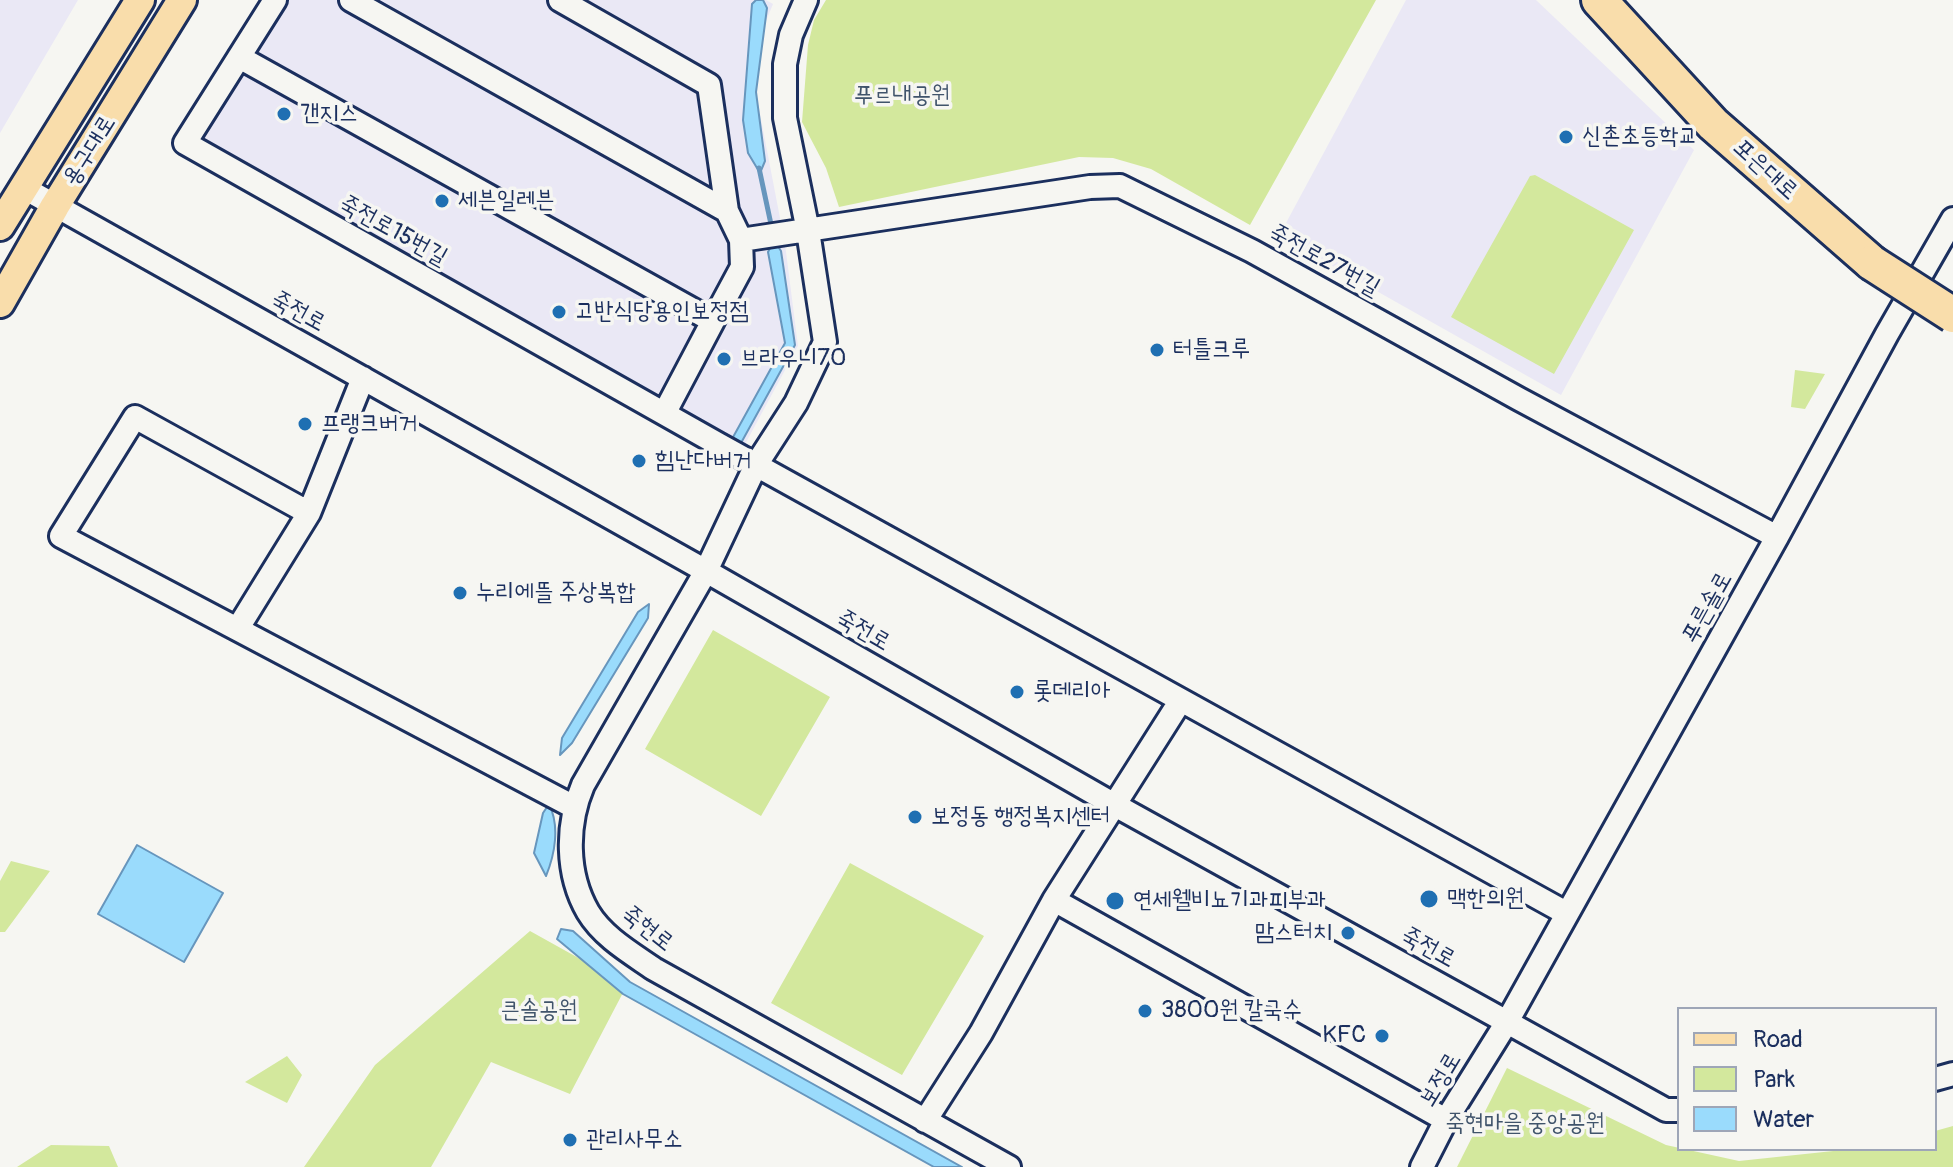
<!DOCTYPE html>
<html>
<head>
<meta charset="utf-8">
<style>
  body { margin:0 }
  #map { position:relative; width:1953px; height:1167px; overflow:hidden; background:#f6f6f2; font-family:Pangolin,sans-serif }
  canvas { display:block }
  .legend { position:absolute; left:1677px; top:1007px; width:260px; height:144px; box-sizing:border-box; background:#f6f6f2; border:2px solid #9ea6b7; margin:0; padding:10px 14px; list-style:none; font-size:24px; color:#1b2f5e }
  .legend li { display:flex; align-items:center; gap:16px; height:40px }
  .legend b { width:40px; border:2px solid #9ea6b7 }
</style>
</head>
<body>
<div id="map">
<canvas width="1953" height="1167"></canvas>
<ul class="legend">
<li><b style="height:10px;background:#f9ddab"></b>Road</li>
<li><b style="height:22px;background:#d3e89d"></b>Park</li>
<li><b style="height:22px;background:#9adbfc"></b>Water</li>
</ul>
</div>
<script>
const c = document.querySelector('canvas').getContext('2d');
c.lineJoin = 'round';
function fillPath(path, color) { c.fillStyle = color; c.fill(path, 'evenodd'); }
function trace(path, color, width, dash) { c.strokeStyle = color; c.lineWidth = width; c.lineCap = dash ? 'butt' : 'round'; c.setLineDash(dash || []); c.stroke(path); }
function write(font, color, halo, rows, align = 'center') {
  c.font = font + ' Pangolin,"Poor Story",sans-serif'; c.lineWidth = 7; c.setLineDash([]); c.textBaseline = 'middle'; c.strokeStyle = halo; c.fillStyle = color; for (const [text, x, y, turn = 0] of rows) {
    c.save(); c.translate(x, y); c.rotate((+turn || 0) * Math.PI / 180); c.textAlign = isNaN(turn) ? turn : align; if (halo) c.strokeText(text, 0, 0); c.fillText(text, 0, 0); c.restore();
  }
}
fillPath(new Path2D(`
  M0,0H78L0,133Z
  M289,0H766L773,4L757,43L755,88L785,244L798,346L743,448L198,146Z
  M1406,0H1536L1694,150L1561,395L1279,236Z`), '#eae8f5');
fillPath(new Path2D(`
  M826,0H1376L1250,225L1151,169L1113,158L1079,157L839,207L826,168L802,122L808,45L814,20Z
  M1535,175L1634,230L1554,374L1451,317L1530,176Z
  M1795,370L1825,374L1805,409L1791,407Z
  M713,630L830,697L761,816L645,749Z
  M11,861L50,871L5,932H0V881Z
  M850,863L984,936L902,1075L771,1003Z
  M530,931L627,985L570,1094L491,1062L431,1167H304L375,1065Z
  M287,1056L302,1075L287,1103L245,1082Z
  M1507,1068L1666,1145L1739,1161L1852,1149H1935V1131L1953,1126V1167H1457Z
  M51,1145L109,1146L118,1167H17Z`), '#d3e89d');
const water = new Path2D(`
  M756,0H763L767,8L756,92L765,161L760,173L748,153L743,120L752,4Z
  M774,240L781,251L795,345L741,443L733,447L732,439L785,343L768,252Z
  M649,604L648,618L572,743L560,755L562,738L638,612Z
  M549,804C560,826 555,854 546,876L534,853L543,813Z
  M137,845L223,893L184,962L98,914Z
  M561,929L573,931L630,982L962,1167H934L623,994L557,939Z`);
fillPath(water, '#9adbfc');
trace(water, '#6796bd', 2);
trace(new Path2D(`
  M759,168L772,229`), '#6796bd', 5);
const minor = new Path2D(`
  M275,0L185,143L718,444L1566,913
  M351,0L727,211L741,240L1090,187L1120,186L1252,251L1519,399L1777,537
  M560,0L709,85L727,211
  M806,0L791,35L785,64V118L808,231L825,342L796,403L756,465L706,571L583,785C566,825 566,874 588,912C603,937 631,953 654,969L1009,1167
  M239,57L713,321L742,267L741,240
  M24,188L706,571L1113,804L1666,1110H1679
  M665,412L713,321
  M309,513L135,417L61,536L574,807
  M238,628L309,513L363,378
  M1054,900L1446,1120
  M1935,1079L1953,1074
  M925,1121L981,1033L1054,900L1181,700
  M1422,1167L1446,1120L1507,1022L1777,537L1887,334L1953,219`);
const major = new Path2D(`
  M0,226L140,0
  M0,303L55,206L182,0`);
const highway = new Path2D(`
  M1599,0L1713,124L1872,263`);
trace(minor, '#1b2f5e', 28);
trace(major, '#1b2f5e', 34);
trace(highway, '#1b2f5e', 40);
trace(minor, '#f6f6f2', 22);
trace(major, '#f9ddab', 28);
trace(highway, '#f9ddab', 34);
const highwayBridge = new Path2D(`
  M1872,263L1953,315`);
trace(highwayBridge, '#1b2f5e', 40, []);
trace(highwayBridge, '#f9ddab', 34);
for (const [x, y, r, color] of [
  [284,114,8,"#1f6fb2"],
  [1566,137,8,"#1f6fb2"],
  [442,201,8,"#1f6fb2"],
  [559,312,8,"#1f6fb2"],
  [1157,350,8,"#1f6fb2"],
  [724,359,8,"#1f6fb2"],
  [305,424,8,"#1f6fb2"],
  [639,461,8,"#1f6fb2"],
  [460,593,8,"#1f6fb2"],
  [1017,692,8,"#1f6fb2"],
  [915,817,8,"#1f6fb2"],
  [1429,899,10,"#1f6fb2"],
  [1115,901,10,"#1f6fb2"],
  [1348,933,8,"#1f6fb2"],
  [1145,1011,8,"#1f6fb2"],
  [1382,1036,8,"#1f6fb2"],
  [570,1140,8,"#1f6fb2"]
]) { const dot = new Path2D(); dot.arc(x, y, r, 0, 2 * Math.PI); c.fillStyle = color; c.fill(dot); trace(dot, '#f6f6f2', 3); }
write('24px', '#40546b', '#f6f6f2', [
  ["푸르내공원",902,96],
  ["큰솔공원",539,1011],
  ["죽현마을 중앙공원",1525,1124]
]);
write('24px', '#1b2f5e', '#f6f6f2', [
  ["갠지스",300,114],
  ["신촌초등학교",1582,137],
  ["세븐일레븐",458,201],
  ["고반식당용인보정점",575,312],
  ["터틀크루",1173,350],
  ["브라우니70",740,359],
  ["프랭크버거",321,424],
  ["힘난다버거",655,461],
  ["누리에뜰 주상복합",476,593],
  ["롯데리아",1033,692],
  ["보정동 행정복지센터",931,817],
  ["맥한의원",1447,899],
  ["연세웰비뇨기과피부과",1133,901],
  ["맘스터치",1332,933,"right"],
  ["3800원 칼국수",1161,1011],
  ["KFC",1366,1036,"right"],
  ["관리사무소",586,1140]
], 'left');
write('24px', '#1b2f5e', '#f6f6f2', [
  ["용구대로",90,151,-58],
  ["포은대로",1765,170,42],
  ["죽전로15번길",393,231,29],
  ["죽전로27번길",1324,261,29],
  ["죽전로",298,312,29],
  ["푸른솔로",1708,608,-61],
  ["죽전로",863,631,30],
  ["죽현로",647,929,38],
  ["죽전로",1428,948,29],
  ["보정로",1441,1080,-59]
]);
</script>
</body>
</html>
